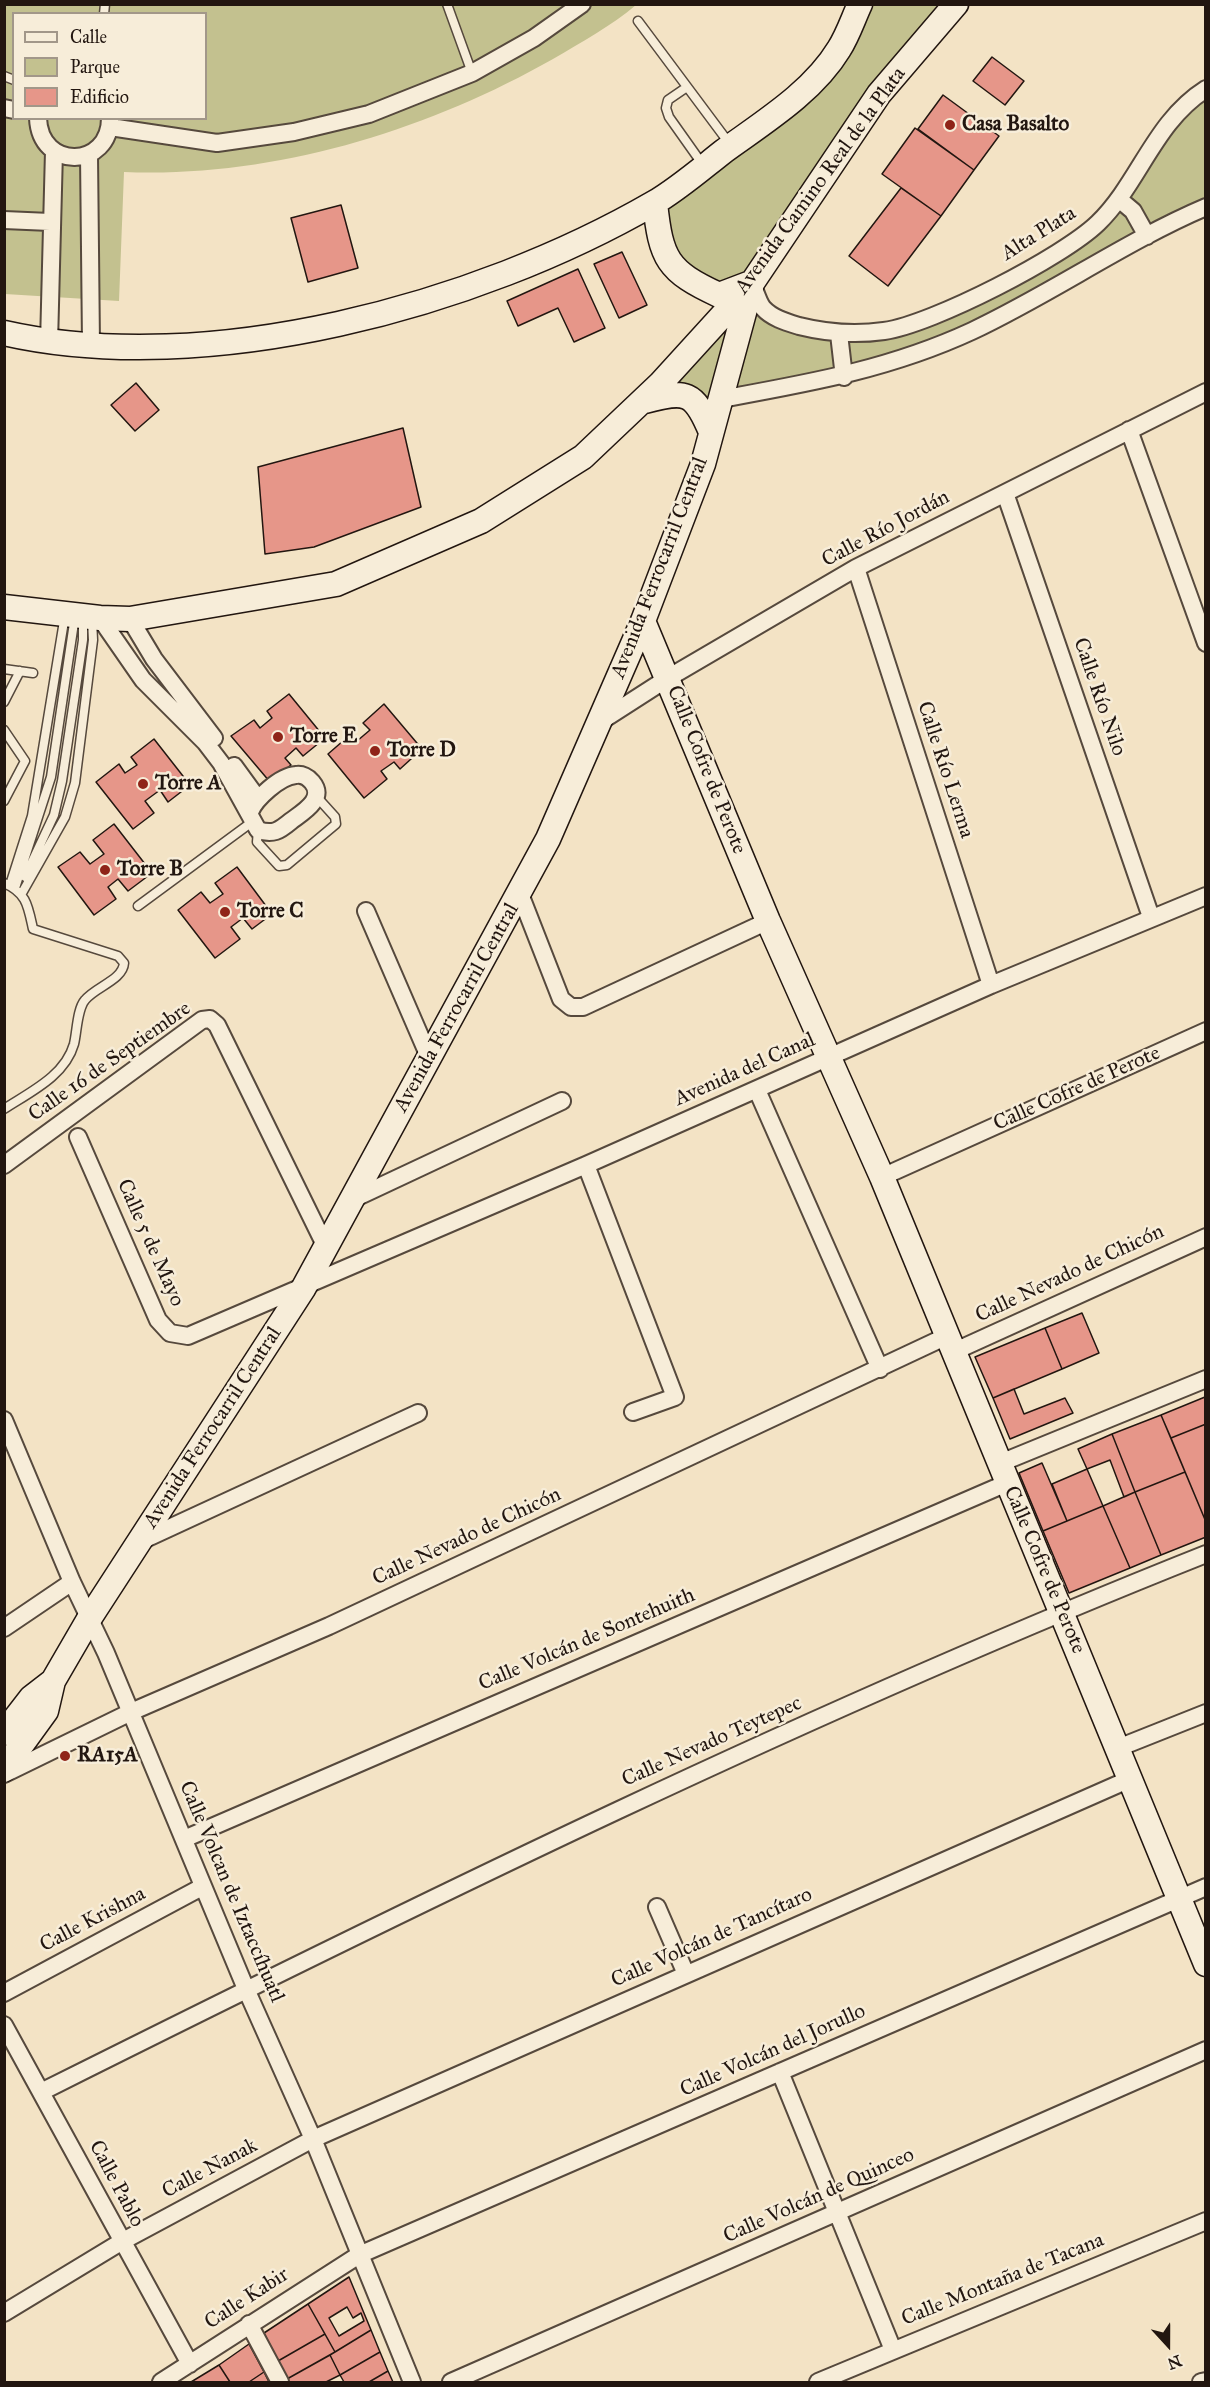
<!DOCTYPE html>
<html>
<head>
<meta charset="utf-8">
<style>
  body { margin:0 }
  #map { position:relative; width:1210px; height:2387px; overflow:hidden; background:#f3e3c5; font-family:"IM FELL Great Primer",serif }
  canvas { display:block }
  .frame { position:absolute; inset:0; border:6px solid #221610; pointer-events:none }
  .legend { position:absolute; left:12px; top:12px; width:195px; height:108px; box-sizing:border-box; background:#f7edd9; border:2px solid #a29789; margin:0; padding:8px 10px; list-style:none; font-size:18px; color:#221610 }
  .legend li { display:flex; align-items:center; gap:12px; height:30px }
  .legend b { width:30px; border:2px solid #a29789 }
  .north { position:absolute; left:1138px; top:2315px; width:60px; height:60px; -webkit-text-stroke:4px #f7edd9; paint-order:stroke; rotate:159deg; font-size:16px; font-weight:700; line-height:24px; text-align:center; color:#221610 }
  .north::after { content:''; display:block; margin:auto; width:21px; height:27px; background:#221610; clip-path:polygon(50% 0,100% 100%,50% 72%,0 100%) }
</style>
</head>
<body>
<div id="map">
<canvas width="1210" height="2387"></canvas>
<div class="frame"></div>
<ul class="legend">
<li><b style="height:8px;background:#f7edd9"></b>Calle</li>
<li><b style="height:16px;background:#c3c18f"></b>Parque</li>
<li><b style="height:16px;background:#e69689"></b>Edificio</li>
</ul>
<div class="north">N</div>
</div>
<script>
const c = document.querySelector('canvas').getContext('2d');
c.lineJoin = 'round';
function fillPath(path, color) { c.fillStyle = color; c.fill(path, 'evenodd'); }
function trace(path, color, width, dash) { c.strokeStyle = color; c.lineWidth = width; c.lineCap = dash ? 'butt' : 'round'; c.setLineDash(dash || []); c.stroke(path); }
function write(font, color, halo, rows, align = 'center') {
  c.font = font + ' "IM FELL Great Primer",serif'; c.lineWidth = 5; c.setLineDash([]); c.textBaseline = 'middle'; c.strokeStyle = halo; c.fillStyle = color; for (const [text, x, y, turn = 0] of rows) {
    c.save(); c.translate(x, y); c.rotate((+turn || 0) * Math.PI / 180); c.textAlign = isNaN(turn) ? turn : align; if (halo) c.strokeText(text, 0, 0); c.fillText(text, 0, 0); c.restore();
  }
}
fillPath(new Path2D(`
  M4,5H636C611,26 582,42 553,59C424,132 272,178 124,172L119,301L5,294ZM14,14H206V118H14Z
  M860,5H957L752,283L781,321L886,331L1074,242L1205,89V207L894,362L722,399L711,432L660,384L751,284L689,281L655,203L807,87Z`), '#c3c18f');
const building = new Path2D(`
  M992,57L1024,81L1005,105L973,81Z
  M943,95L999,136L974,170L918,129Z
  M915,128L974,170L941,216L882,174Z
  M901,188L941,216L888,286L849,256Z
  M341,205L358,268L308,282L291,218Z
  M622,252L647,305L619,318L594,264Z
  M578,269L605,328L574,342L558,308L518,326L507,301Z
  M136,383L159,410L135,431L111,405Z
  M403,428L421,507L314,547L265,554L258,467Z
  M289,694L325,738L303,756L296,748L285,758L291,765L270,782L231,736L254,720L260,728L272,718L267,711Z
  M384,704L422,749L400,769L394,762L381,771L387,779L364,798L328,754L351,734L357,741L370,730L363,723Z
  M154,739L190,785L168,802L160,790L145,801L154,813L133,829L96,782L119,764L125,773L137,765L131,757Z
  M114,824L152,873L128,891L118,879L108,887L116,899L94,915L58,867L80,852L90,864L104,854L93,840Z
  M237,867L272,914L252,929L243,918L231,927L240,939L215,958L178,910L201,892L210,903L223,894L215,883Z
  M1082,1313L1099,1353L1062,1369L1045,1328Z
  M1045,1328L1062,1369L993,1398L975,1357Z
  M1014,1389L1024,1414L1065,1398L1073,1413L1010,1439L993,1398Z
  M1205,1397L1206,1424L1171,1438L1161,1415Z
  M1161,1415L1185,1472L1135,1492L1112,1434Z
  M1206,1424V1522L1171,1438Z
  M1112,1434L1135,1492L1124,1497L1110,1460L1087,1469L1078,1449Z
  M1042,1463L1067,1521L1043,1531L1019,1473Z
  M1087,1469L1103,1506L1067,1521L1052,1484Z
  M1185,1472L1206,1522V1537L1161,1555L1135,1492Z
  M1135,1492L1161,1555L1130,1568L1103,1506Z
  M1103,1506L1130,1568L1069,1593L1043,1531Z
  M349,2277L371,2330L335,2352L308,2304ZM347,2307L353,2318L361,2313L364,2321L339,2336L329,2318Z
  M308,2304L325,2334L278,2361L264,2333Z
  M371,2330L380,2352L340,2375L330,2355Z
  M325,2334L335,2352L287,2379L278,2361Z
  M249,2344L264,2372L249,2382H230L219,2365Z
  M380,2352L388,2371L369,2382H344L340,2375Z
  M330,2355L340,2375L326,2382H288L287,2379Z
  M219,2365L230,2382H191Z
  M388,2371L393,2382H369Z
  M264,2372L269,2382H249Z`);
fillPath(building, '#e69689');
trace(building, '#221610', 1.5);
const lane = new Path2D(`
  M447,4L472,73
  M104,14L105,4
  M638,21L729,143
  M4,76L14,80
  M687,87L668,100L666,108L669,117L703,165
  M4,669L33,673
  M4,702L20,671
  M4,730L25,761L4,801
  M258,830L257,842L279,866L287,865L336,824L335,817L316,796
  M25,877L54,815L62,781L83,640V617
  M4,883C27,893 28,906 33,929L118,956L124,963C123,980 95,987 85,1000C77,1009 77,1032 74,1044C65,1076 30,1092 4,1109
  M10,885L32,816L65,615
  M15,888L51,777L75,616
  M22,893L65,817L75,783L93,640L92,620
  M138,906L252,822`);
const street = new Path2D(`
  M4,108L14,110
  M38,118C40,171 110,169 110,118
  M110,127L217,143L294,132L369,114L472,73L534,38L582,4
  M89,155L91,344
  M1120,200L1133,211L1147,236
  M4,220L50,222
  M752,283C755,290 758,302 763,308C772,318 786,322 799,326C827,333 856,335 884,331C933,324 1063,257 1098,223C1140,182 1154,122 1206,89
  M839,334L844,377
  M49,343L54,151
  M721,399C809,383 890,369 972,331C1051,294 1126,241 1206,207
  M1129,430L1206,643
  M1005,493L1151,917
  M856,568L991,985
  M100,618L143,680L205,742L221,763L258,830C273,835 279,831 291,821C303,812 326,799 312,782C308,777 302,774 296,775C280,776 255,799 250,812
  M130,619L154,659L214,738
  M598,723L668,678L856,568L1206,392
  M234,766L258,799
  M520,894L561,999L571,1007H583L768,921
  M366,911L430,1059
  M757,1090L880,1369
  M78,1137L158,1320L170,1333L188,1336L586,1165L991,985L1206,896
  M4,1165L202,1020L210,1019L217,1025L325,1245
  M586,1165L675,1397L633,1412
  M882,1177L1206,1031
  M351,1200L562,1101
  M953,1352L1206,1237
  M4,1420L72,1582L106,1653L246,1989L313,2139L412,2382
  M998,1464L1206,1379
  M141,1541L418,1413
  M4,1628L72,1582
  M1118,1748L1206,1713
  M4,1774L131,1712L329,1626L947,1336
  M184,1839L1007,1483
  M657,1907L686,1974
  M4,1993L202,1887
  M4,2025L190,2364
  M780,2072L893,2350
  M41,2092C423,1901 808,1712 1206,1554
  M4,2313L121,2242L313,2139L1130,1779
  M249,2324L280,2382
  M161,2382L359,2255L1206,1887
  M451,2382L1206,2050
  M818,2382L1206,2221
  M1201,2382L1206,2381`);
const secondary = new Path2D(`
  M655,203C661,259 667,271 719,295L748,284
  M4,333C208,379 476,306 654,203C678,189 701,169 724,151C764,122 813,92 839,49C848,35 853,19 860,4
  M645,401C686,390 694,391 711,432
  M4,607L100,618L130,619L336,584L481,521L583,457L660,384L752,283L879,94L956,4
  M643,621L768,921L882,1177L1206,1964
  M4,1733L31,1698L53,1681
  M4,1769L46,1711L53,1681L89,1619L303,1289L548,839L643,621L703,464L752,283`);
trace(lane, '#56493d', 11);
trace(street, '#56493d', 20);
trace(secondary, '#221610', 27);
trace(lane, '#f7edd9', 8);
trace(street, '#f7edd9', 16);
trace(secondary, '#f7edd9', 24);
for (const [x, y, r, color] of [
  [950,125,6,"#8f2418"],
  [278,737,6,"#8f2418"],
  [375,751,6,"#8f2418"],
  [143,784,6,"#8f2418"],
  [105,870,6,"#8f2418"],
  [225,912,6,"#8f2418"],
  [65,1756,6,"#8f2418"]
]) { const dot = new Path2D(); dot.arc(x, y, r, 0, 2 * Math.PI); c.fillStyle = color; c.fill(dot); trace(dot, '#f7edd9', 2); }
write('bold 21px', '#221610', '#f7edd9', [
  ["Casa Basalto",962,125],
  ["Torre E",290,737],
  ["Torre D",387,751],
  ["Torre A",155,784],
  ["Torre B",117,870],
  ["Torre C",237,912],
  ["RA15A",77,1756]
], 'left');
write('21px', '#221610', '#f7edd9', [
  ["Avenida Camino Real de la Plata",821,181,-54],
  ["Alta Plata",1039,234,-32],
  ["Calle Río Jordán",886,529,-28],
  ["Avenida Ferrocarril Central",660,568,-69],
  ["Calle Río Nilo",1099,697,71],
  ["Calle Cofre de Perote",706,770,68],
  ["Calle Río Lerma",945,770,72],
  ["Avenida Ferrocarril Central",457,1008,-61],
  ["Calle 16 de Septiembre",110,1062,-35],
  ["Avenida del Canal",745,1070,-24],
  ["Calle Cofre de Perote",1077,1089,-24],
  ["Calle 5 de Mayo",150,1243,66],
  ["Calle Nevado de Chicón",1070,1274,-25],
  ["Avenida Ferrocarril Central",213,1428,-57],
  ["Calle Nevado de Chicón",467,1537,-25],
  ["Calle Cofre de Perote",1044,1570,67],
  ["Calle Volcán de Sontehuith",587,1640,-23],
  ["Calle Nevado Teytepec",712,1742,-24],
  ["Calle Volcan de Iztaccíhuatl",231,1892,67],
  ["Calle Krishna",93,1920,-28],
  ["Calle Volcán de Tancítaro",712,1938,-24],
  ["Calle Volcán del Jorullo",773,2051,-24],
  ["Calle Nanak",210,2169,-28],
  ["Calle Pablo",116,2184,62],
  ["Calle Volcán de Quinceo",819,2196,-24],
  ["Calle Montaña de Tacana",1003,2280,-22],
  ["Calle Kabir",247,2299,-33]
]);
</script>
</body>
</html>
